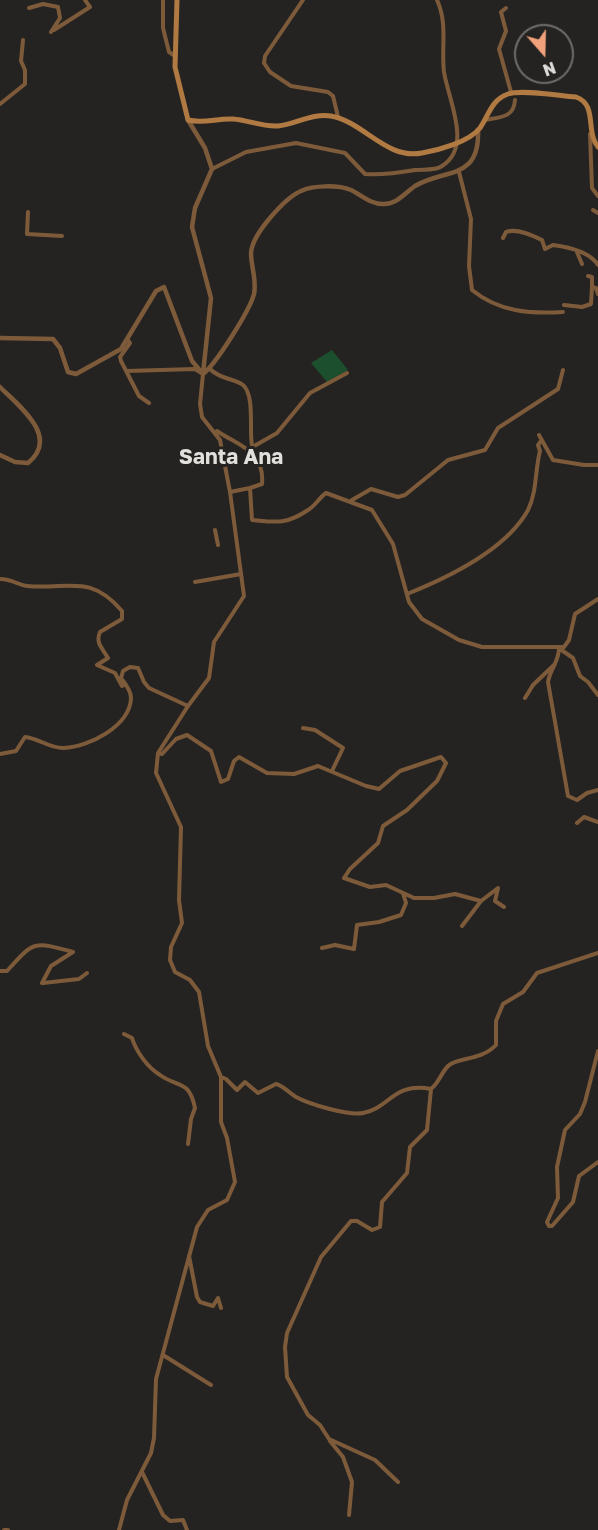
<!DOCTYPE html>
<html>
<head>
<meta charset="utf-8">
<style>
  body { margin:0 }
  #map { position:relative; width:598px; height:1530px; overflow:hidden; background:#252321; font-family:"Golos Text",sans-serif }
  canvas { display:block }
  .north { position:absolute; left:514px; top:24px; width:60px; height:60px; box-sizing:border-box; background:#252321; border:2px solid #6f6d6b; border-radius:50%; rotate:160deg; font-size:16px; font-weight:700; line-height:24px; text-align:center; color:#dddcda }
  .north::after { content:''; display:block; margin:auto; width:21px; height:27px; background:#f1a17b; clip-path:polygon(50% 0,100% 100%,50% 72%,0 100%) }
</style>
</head>
<body>
<div id="map">
<canvas width="598" height="1530"></canvas>
<div class="north">N</div>
</div>
<script>
const c = document.querySelector('canvas').getContext('2d');
c.lineJoin = 'round';
function fillPath(path, color) { c.fillStyle = color; c.fill(path, 'evenodd'); }
function trace(path, color, width, dash) { c.strokeStyle = color; c.lineWidth = width; c.lineCap = dash ? 'butt' : 'round'; c.setLineDash(dash || []); c.stroke(path); }
function write(font, color, halo, rows, align = 'center') {
  c.font = font + ' "Golos Text",sans-serif'; c.lineWidth = 6; c.setLineDash([]); c.textBaseline = 'middle'; c.strokeStyle = halo; c.fillStyle = color; for (const [text, x, y, turn = 0] of rows) {
    c.save(); c.translate(x, y); c.rotate((+turn || 0) * Math.PI / 180); c.textAlign = isNaN(turn) ? turn : align; if (halo) c.strokeText(text, 0, 0); c.fillText(text, 0, 0); c.restore();
  }
}
fillPath(new Path2D(`
  M332,350L348,370L327,382L311,363Z`), '#1b4f2e');
trace(new Path2D(`
  M163,0V28L169,52L175,56
  M303,0L265,56L264,63L270,72L291,86L328,92L333,96L338,117
  M29,8L43,4L58,7L60,18L51,32
  M506,8L501,12L506,31L499,49L511,92
  M54,30L90,7L85,0
  M0,104L25,84V70L21,61L23,40
  M485,120C500,117 514,118 515,100
  M590,134L592,188L598,196
  M212,169L246,152L296,143L345,153L365,174C383,175 398,173 415,170C424,169 435,171 442,166C473,147 448,99 444,72C441,47 448,24 437,0
  M459,172L471,219L469,266L472,290C499,312 530,314 563,312
  M593,210L598,213
  M28,212L27,234L62,236
  M503,238L506,232C517,228 532,235 542,240L545,249L553,245C568,247 590,252 598,265
  M577,252L582,264
  M588,276L592,277V287
  M564,305L582,307L591,304L592,287L596,288L598,294
  M128,340L130,343L120,357L121,361L139,396L149,403
  M210,369C221,380 234,378 243,385C255,395 249,431 252,445
  M217,431C237,445 265,450 262,484L250,488L252,520C276,522 286,525 308,510C315,506 319,498 326,493L372,510L393,544L409,602L422,619L459,640L482,647H564L569,640L575,614L598,599
  M539,435L553,460L584,465H598
  M249,449L277,433L310,393L347,373
  M193,464L225,462
  M230,492L250,488
  M352,500L371,489L398,497L405,495L448,460L485,450L498,428L558,389L563,370
  M215,530L218,545
  M0,579C13,579 17,585 27,586C68,590 90,573 122,611V619L100,632C95,643 103,649 108,658L97,665L115,673L122,686L125,684
  M195,582L241,574
  M407,594C447,578 506,550 528,510C537,492 535,470 540,451L538,445L541,441
  M559,648C559,662 550,669 548,682L568,796L577,800L587,793L598,790
  M560,649L573,658L580,676L588,682L598,695
  M525,698L533,685L555,664
  M303,728L315,730L343,748L332,771
  M158,753L162,754L176,739L187,735L211,751L221,782L228,779L234,761L239,757L267,773L294,774L318,766L366,786L379,789L400,771L441,757L446,763L437,781L407,810L383,826L378,843L350,869L344,878L370,887L386,885L414,898H434L455,894L481,901L462,926
  M0,754L16,751L25,737C38,738 51,749 64,748C89,747 130,726 131,698C131,691 125,683 121,678L123,671L130,667L138,668L144,682L149,688L188,706
  M577,823L584,817L598,822
  M481,901L498,888L495,901L504,907
  M322,948L335,945L354,949L357,925L379,922L401,915L406,903L403,893
  M0,971H7C34,941 33,941 73,952L51,966L42,983
  M43,983L79,979L87,973
  M124,1034L132,1038C136,1051 147,1067 160,1075C178,1088 189,1079 195,1108L191,1119L188,1144
  M598,1051L585,1102L580,1114L565,1130L557,1167L558,1198L547,1222L549,1226H552L573,1202L579,1176L598,1162
  M221,1077L226,1079L237,1090L245,1082L258,1093L276,1084C284,1086 289,1093 296,1097C309,1104 348,1116 363,1113C390,1108 393,1082 431,1089C439,1083 441,1073 448,1066C457,1057 481,1061 496,1045V1021L503,1004L523,992L537,973L598,953
  M189,1256L197,1297L200,1302L213,1306L218,1298L221,1308
  M163,1355L211,1385
  M330,1441L343,1457L352,1482L349,1515
  M142,1472L163,1515L170,1521L183,1520L187,1530
  M398,1482L375,1460L329,1439L320,1425L308,1415L287,1377L285,1347L287,1333L321,1257L351,1221H357L372,1230L380,1227L382,1202L407,1173L410,1147L427,1130L431,1089
  M4,1530H8
  M119,1530L127,1500L151,1453L154,1438L156,1379L197,1227L208,1210L227,1200L235,1182L227,1138L221,1122V1077L208,1046L199,992L190,980L175,972L170,960L171,947L182,923L179,900L181,827L156,773L158,753L188,706L209,678L214,642L244,596L230,492L220,440L202,417L200,404L203,374L195,369L127,371`), '#7d5b3a', 4);
trace(new Path2D(`
  M188,120L205,148L212,169L195,208L192,227L211,298L203,374
  M0,338L53,339L60,348L68,372L76,374L121,349L156,291L164,287L192,361L203,374
  M203,374C216,364 250,310 254,294C257,280 251,267 251,253C252,234 285,198 301,191C313,185 339,185 351,190C361,195 372,205 384,204C397,204 405,193 415,186C445,168 480,181 478,130
  M0,387C20,407 60,437 28,463L15,462L0,455`), '#7d5b3a', 4.5);
trace(new Path2D(`
  M177,0L175,67L188,120C204,124 217,118 233,119C248,120 262,127 278,126C296,124 312,113 331,116C364,122 386,160 422,153C439,150 469,142 480,128C489,115 491,100 508,94C522,89 560,96 576,97C598,105 585,131 598,147`), '#b07a42', 5);
write('bold 21px', '#e2e0dc', '#252321', [
  ["Santa Ana",231,457]
]);
</script>
</body>
</html>
